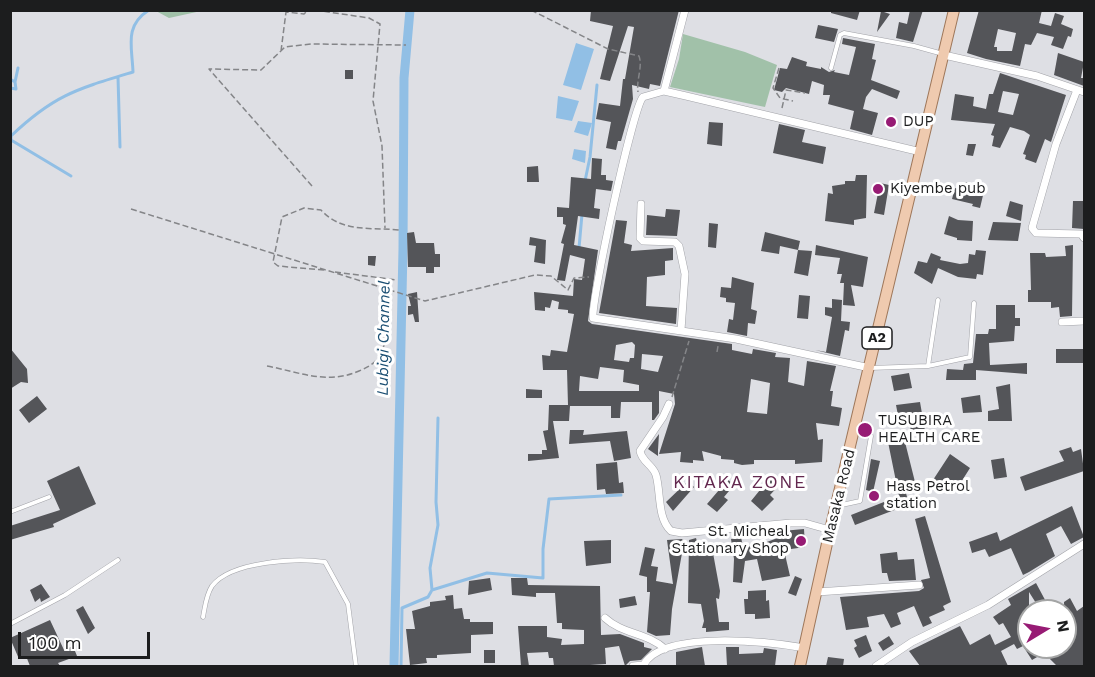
<!DOCTYPE html>
<html>
<head>
<meta charset="utf-8">
<style>
  body { margin:0 }
  #map { position:relative; width:1095px; height:677px; overflow:hidden; background:#dedfe4; font-family:"Work Sans",sans-serif }
  canvas { display:block }
  .frame { position:absolute; inset:0; border:12px solid #1c1d1e; pointer-events:none }
  .north { position:absolute; left:1017px; top:599px; width:60px; height:60px; box-sizing:border-box; background:#fff; border:2px solid #a4a5a5; border-radius:50%; rotate:80deg; font-size:16px; font-weight:700; line-height:24px; text-align:center; color:#1c1d1e }
  .north::after { content:''; display:block; margin:auto; width:21px; height:27px; background:#971b74; clip-path:polygon(50% 0,100% 100%,50% 72%,0 100%) }
  .scale { position:absolute; left:18px; top:632px; width:132px; height:27px; box-sizing:border-box; border:3px solid #1c1d1e; border-top:0; padding-left:8px; font-size:18px; line-height:21px; white-space:nowrap; color:#1c1d1e; -webkit-text-stroke:4px #fff; paint-order:stroke }
</style>
</head>
<body>
<div id="map">
<canvas width="1095" height="677"></canvas>
<div class="frame"></div>
<div class="north">N</div>
<div class="scale">100 m</div>
</div>
<script>
const c = document.querySelector('canvas').getContext('2d');
c.lineJoin = 'round';
function fillPath(path, color) { c.fillStyle = color; c.fill(path, 'evenodd'); }
function trace(path, color, width, dash) { c.strokeStyle = color; c.lineWidth = width; c.lineCap = dash ? 'butt' : 'round'; c.setLineDash(dash || []); c.stroke(path); }
function write(font, color, halo, rows, align = 'center') {
  c.font = font + ' "Work Sans",sans-serif'; c.lineWidth = 6; c.setLineDash([]); c.textBaseline = 'middle'; c.strokeStyle = halo; c.fillStyle = color; for (const [text, x, y, turn = 0] of rows) {
    c.save(); c.translate(x, y); c.rotate((+turn || 0) * Math.PI / 180); c.textAlign = isNaN(turn) ? turn : align; if (halo) c.strokeText(text, 0, 0); c.fillText(text, 0, 0); c.restore();
  }
}
fillPath(new Path2D(`
  M156,11H201L169,18Z
  M683,34L745,52L777,65L765,107L670,87L679,59Z`), '#a1c1a9');
fillPath(new Path2D(`
  M576,43L594,49L581,90L563,85Z
  M558,96L579,101L572,121L556,118Z
  M578,121L592,123L588,136L574,132Z
  M574,149L586,151L585,163L572,159Z`), '#91bfe5');
trace(new Path2D(`
  M280,10H282
  M118,77L120,147
  M10,79L15,82L16,89L10,88
  M15,82L18,68
  M71,176L11,140V136C54,95 77,89 133,72C132,46 124,26 149,10
  M585,181L590,157L597,85
  M579,248L582,214
  M432,590L487,573L543,578V549L549,499L621,495
  M401,666L402,608L428,597L432,590L430,568L438,525L436,502L438,418`), '#91bfe5', 3);
trace(new Path2D(`
  M394,666L403,249L404,78L410,10`), '#91bfe5', 9);
fillPath(new Path2D(`
  M591,10H679L660,86L650,84L649,89L632,85L633,99L621,141H618L616,150L606,148L611,122L596,119L599,103L620,106L623,79H625L634,27L628,26L610,81L600,79L613,26L590,21Z
  M831,10H860L857,20L831,13Z
  M910,10H923L913,42L896,38L899,22L907,24Z
  M979,10H1042L1039,23L1051,26L1055,13L1064,16L1061,24L1073,29L1071,37L1068,36L1063,49L1051,45L1054,37L1037,33L1031,45L1025,44L1020,66L986,59L967,53ZM998,29L1016,33L1012,51H997V47H994Z
  M881,11L890,14L877,32Z
  M818,25L838,29L834,42L815,38Z
  M843,38L875,44L872,59L876,60L871,80L900,91L897,99L872,89L866,97L863,109L878,113L872,135L850,129L854,111L828,104L830,95H823L824,85L812,81L809,94L786,88L782,92L774,90L780,68L787,69L792,57L807,62L806,66L821,69V67L829,72L835,70L834,72L849,75L856,47L842,44Z
  M1058,53L1084,62L1081,78H1084V86L1054,75Z
  M345,70H353V79H345Z
  M1000,73L1066,95L1051,142L1045,139L1036,163L1025,159L1026,155L1023,154L1030,135L1024,131L1010,127L1000,148L992,146L994,136L991,135L995,124L951,120L955,94L974,97L973,106L986,109L989,94H993ZM1003,91L1019,94L1013,115L998,112Z
  M709,122L723,123L722,146L707,144Z
  M779,124L805,130L802,142L826,147L823,164L773,153Z
  M968,144H976L973,156L966,155Z
  M592,158L602,159L601,175H606V180L613,181L611,191L596,189L594,208L600,209L599,219L578,216L574,245L598,250L588,321L592,324L732,344V350L752,354L753,349L776,353L775,357L790,358L788,382L804,386L807,361L836,366L830,391H833L831,406L842,408L839,426L816,423L818,440L823,439L822,462L795,464V460H754V464L742,465L734,463V460L721,459V456L702,451L704,461L693,460V463L680,462L681,452L659,454L675,404L674,394L659,391V413L654,420H652V402H621L620,418H611V406H570L569,421H553L559,458L528,461V454H542V450H547L543,431L548,430L549,405H568L567,370H543L542,355L550,356L551,350L567,352L574,314L568,313V310L558,309L559,302L552,300L550,308L545,307V311L535,310L534,292L573,296L574,279L582,280L585,259L570,255L565,281L557,280L564,244L561,243L566,225L563,224V217H557V207L569,208L571,177L591,179ZM632,342L635,345L634,358H630L629,362L614,360L616,345ZM642,354L663,356L658,372L641,369ZM600,367L624,370L623,382L639,385V391H579L580,376L598,379ZM751,379L770,383L767,414L747,412Z
  M538,166L539,182H527V167Z
  M856,175H867L866,218L854,220V225L825,221L828,193L833,194L832,186L845,184V181H855Z
  M966,182L985,187L980,208L972,206L973,204L952,199L955,188L958,189L959,185L965,187Z
  M880,183L889,185L884,215L874,213Z
  M1010,201L1023,205L1021,221L1006,216Z
  M1073,201H1084V229L1072,228Z
  M666,209L680,210L677,236L646,235L647,215L665,217Z
  M949,216L958,220L973,221L972,241L957,240V238L944,234Z
  M616,220L627,221L624,243L632,245L631,251L673,248V260L665,261V275L647,277L646,306L677,308L676,324L599,313Z
  M993,222L1021,223L1018,241L988,240Z
  M709,223L718,224L716,248L708,247Z
  M414,232L416,243H434L435,254H440V267H434V273H426V267H408L407,233Z
  M765,232L800,241L798,250L780,246L779,254L761,251Z
  M530,237L546,240L545,264L534,262L536,246L529,245Z
  M816,245L868,257L863,287L851,285L855,306L843,305L844,283H840L842,274H837L840,258L815,255Z
  M1073,245L1072,316L1060,317L1059,307L1051,308V302H1028V290H1031L1030,253H1045L1046,257L1066,256L1065,246Z
  M798,250L812,251L808,276L794,273Z
  M976,250L986,251L983,275L977,274L976,279L958,277L938,268L932,284L914,273L918,261L927,263L931,253L941,257L940,260L960,264L968,263L969,254L975,255Z
  M368,256H376L375,266L368,265Z
  M732,277L754,283L751,309L757,311L755,324L748,323L747,336L727,332L729,319L733,320L735,303L726,302V298L720,297L721,287L731,288Z
  M417,292L419,322H415L413,314L408,315V306H411L408,294Z
  M799,295L810,296L808,319L797,318Z
  M832,299L842,300L841,321L850,322L849,331L845,330L840,356L815,350L826,352L832,317L825,315V307L832,308Z
  M996,305H1015V318H1020V326H1015L1014,341L989,343L990,365L1027,363V374L976,370V380H946L947,369L963,370L964,364L973,363L976,334H988L989,329H996Z
  M10,348L27,369L28,383L21,382L10,389Z
  M1056,349H1084V363H1056Z
  M909,373L912,388L894,391L891,376Z
  M1010,384L1012,421H988V411L999,409L996,387Z
  M526,389L542,390V398H526Z
  M980,395L982,412L963,413L961,398Z
  M37,396L47,409L29,423L19,410Z
  M920,402L925,431L911,433L910,424L900,426L896,405Z
  M570,430H584L583,435L627,431L631,458L614,461L610,441L569,444Z
  M659,434L658,450V456L648,449Z
  M904,438L916,486L912,487L913,491L906,493L908,501L895,504L897,509L855,525L851,515L899,496L888,442Z
  M1071,447L1073,452L1081,449L1084,471L1025,491L1020,477L1064,461L1059,451Z
  M950,454L970,468L958,487L946,479L942,486L933,480Z
  M1004,458L1007,477L994,479L991,460Z
  M871,459L880,461L873,492L866,490Z
  M617,462L619,483L623,482L624,493L606,494L605,489L597,490L596,464Z
  M79,466L96,504L53,524L54,527L10,540V526L60,510L47,481Z
  M773,474L782,482L770,495L774,499L762,511L751,501Z
  M725,477L734,485L724,497L728,500L717,512L707,504L719,490L717,488Z
  M688,481L694,487L673,511L666,502Z
  M1072,506L1084,537L1071,544L1061,526L1046,534L1055,556L1029,572L1023,575L1011,548L989,557L985,549L972,553L969,542L997,532L1000,541Z
  M925,516L951,602L943,606L945,610L929,617L932,623L923,627L914,606L897,613L901,624L891,628L884,614L867,617L869,627L846,630L840,597L919,591L924,588L921,580L930,578L915,519Z
  M804,529L805,547L784,550L790,576L762,581L757,559L745,561L742,583L733,582L734,559L731,539L741,537L743,547L756,546L783,536L782,531Z
  M696,538L701,556L713,553L720,591L719,599L716,598L719,622H729V630L706,632V628H702L704,621L701,604L688,603L689,540Z
  M682,539L684,542L672,609L670,635L656,636L647,632L650,592H647V577L639,575L645,547L655,549L651,566L658,567L656,581L673,584L667,540Z
  M611,540V563L586,566L584,541Z
  M897,552L898,560L914,559L916,580L889,581L887,573H882L880,554Z
  M795,576L802,579L796,596L788,593Z
  M490,578L492,590L468,595L469,581Z
  M511,578H527L528,585L600,586L601,635L620,634L644,643V647L652,649L641,660L630,661L625,666L619,646L605,648L606,664L590,665L554,666L553,658H549L548,652L527,653L529,666H521L518,626H547V637L562,639L561,645L584,644V630L562,629V623H557L555,593H536V597L512,595Z
  M1036,583L1051,611H1041L1029,592V647H1065L1064,602L1070,598L1077,611L1084,606V666H1057L1044,653L1032,660L1023,646L1017,649L1014,644L1001,651L1008,666H920L909,651L960,626L970,645L990,634L995,645L1011,637L1003,623L999,625L993,617L1011,605L1008,599Z
  M41,584L50,597L41,602L40,598L35,602L30,590Z
  M766,590V601L769,600L770,618L755,619V614H745L744,599H748V591Z
  M453,595L454,609L462,608L464,619H470V622H493V634L471,635V653L437,655V658H426L427,663L410,665L406,629H415L412,611L430,606V602L446,600L445,596Z
  M635,596L637,605L620,608L619,599Z
  M83,606L95,628L88,634L76,610Z
  M50,620L64,650L73,646L77,656L58,663L60,666H30L26,656L19,659L10,638Z
  M866,635L872,651L859,658L854,648L857,646L854,640Z
  M889,636L894,644L883,651L878,643Z
  M702,647L705,666H676V652Z
  M726,647H739V654L763,653L764,648L777,650L775,666H727Z
  M484,650H495V663H484Z
  M828,657L844,659L843,666H826Z`), '#545559');
const service = new Path2D(`
  M831,68L840,35L844,33L914,46L943,54
  M928,366L970,357L974,303
  M870,368L928,366L938,300
  M837,506L860,501L871,436L856,429
  M10,512L49,497
  M203,617C205,607 206,595 212,586C231,561 297,558 325,562L348,604L356,666
  M10,624L65,595L118,560`);
const minor = new Path2D(`
  M944,55L1037,76L1084,92
  M1077,90L1056,144L1032,228L1036,233L1081,234L1084,238
  M664,91L685,10
  M641,204L640,238L643,241L675,242L679,246L685,274L681,330
  M1062,322L1084,321
  M870,368L736,339L593,318C591,300 633,107 643,97L664,91L686,96L921,152
  M669,404L663,417L640,451C642,462 653,465 656,475C661,492 657,518 671,531L682,533L791,523H805L830,530
  M817,592L919,585
  M605,618C622,634 648,633 665,649
  M633,666L643,665
  M643,666C661,629 770,642 805,648
  M876,666L912,642L988,605L1084,544`);
const primary = new Path2D(`
  M800,666L830,530L954,10`);
trace(service, '#a2a3a8', 5);
trace(minor, '#a2a3a8', 8);
trace(primary, '#9e775a', 12);
trace(new Path2D(`
  M315,10L369,18L380,24L373,101L382,146L385,228
  M531,10L608,49L639,56C643,67 636,80 638,92
  M281,51L286,12L304,14L308,10
  M779,68L773,88L780,98L793,101
  M782,108L786,90L805,93
  M312,186L209,69L261,70L285,47L311,44L406,45
  M131,209L425,301L535,275L551,276L568,290L574,278L589,277
  M324,270L278,266L273,262L282,217L304,208L321,210C342,233 370,227 399,230
  M335,272L397,280
  M717,352L718,346
  M267,366C299,372 327,385 359,371C373,365 380,360 384,345L388,280
  M672,397L689,341`), '#848588', 1.5, [6, 3]);
trace(service, '#fff', 4);
trace(minor, '#fff', 7);
trace(primary, '#efcaaf', 10);
for (const [x, y, r, color] of [
  [891,122,6,"#971b74"],
  [878,189,6,"#971b74"],
  [865,430,8,"#971b74"],
  [874,496,6,"#971b74"],
  [801,541,6,"#971b74"]
]) { const dot = new Path2D(); dot.arc(x, y, r, 0, 2 * Math.PI); c.fillStyle = color; c.fill(dot); trace(dot, '#fff', 2); }
for (const [x, y, w] of [
  [877,338,30]
]) { const box = new Path2D(); box.roundRect(x - w / 2, y - 11, w, 22, 4.5); c.fillStyle = '#fff'; c.fill(box); trace(box, '#1c1d1e', 1.5); }
write('bold 14px', '#1c1d1e', null, [
  ["A2",877,338]
]);
write('15px', '#1c1d1e', '#fff', [
  ["DUP",903,122],
  ["Kiyembe pub",890,189],
  ["TUSUBIRA",878,421],
  ["HEALTH CARE",878,438],
  ["Hass Petrol",886,487],
  ["station",886,504],
  ["St. Micheal",789,532,"right"],
  ["Stationary Shop",789,549,"right"]
], 'left');
write('15px', '#1c1d1e', '#fff', [
  ["Masaka Road",839,496,-76]
]);
write('italic 16px', '#1a4e72', '#fff', [
  ["Lubigi Channel",384,338,-89]
]);
c.letterSpacing = '1.5px';
write('18px', '#63284f', '#fff', [
  ["KITAKA ZONE",740,483]
]);
c.letterSpacing = '0px';
</script>
</body>
</html>
